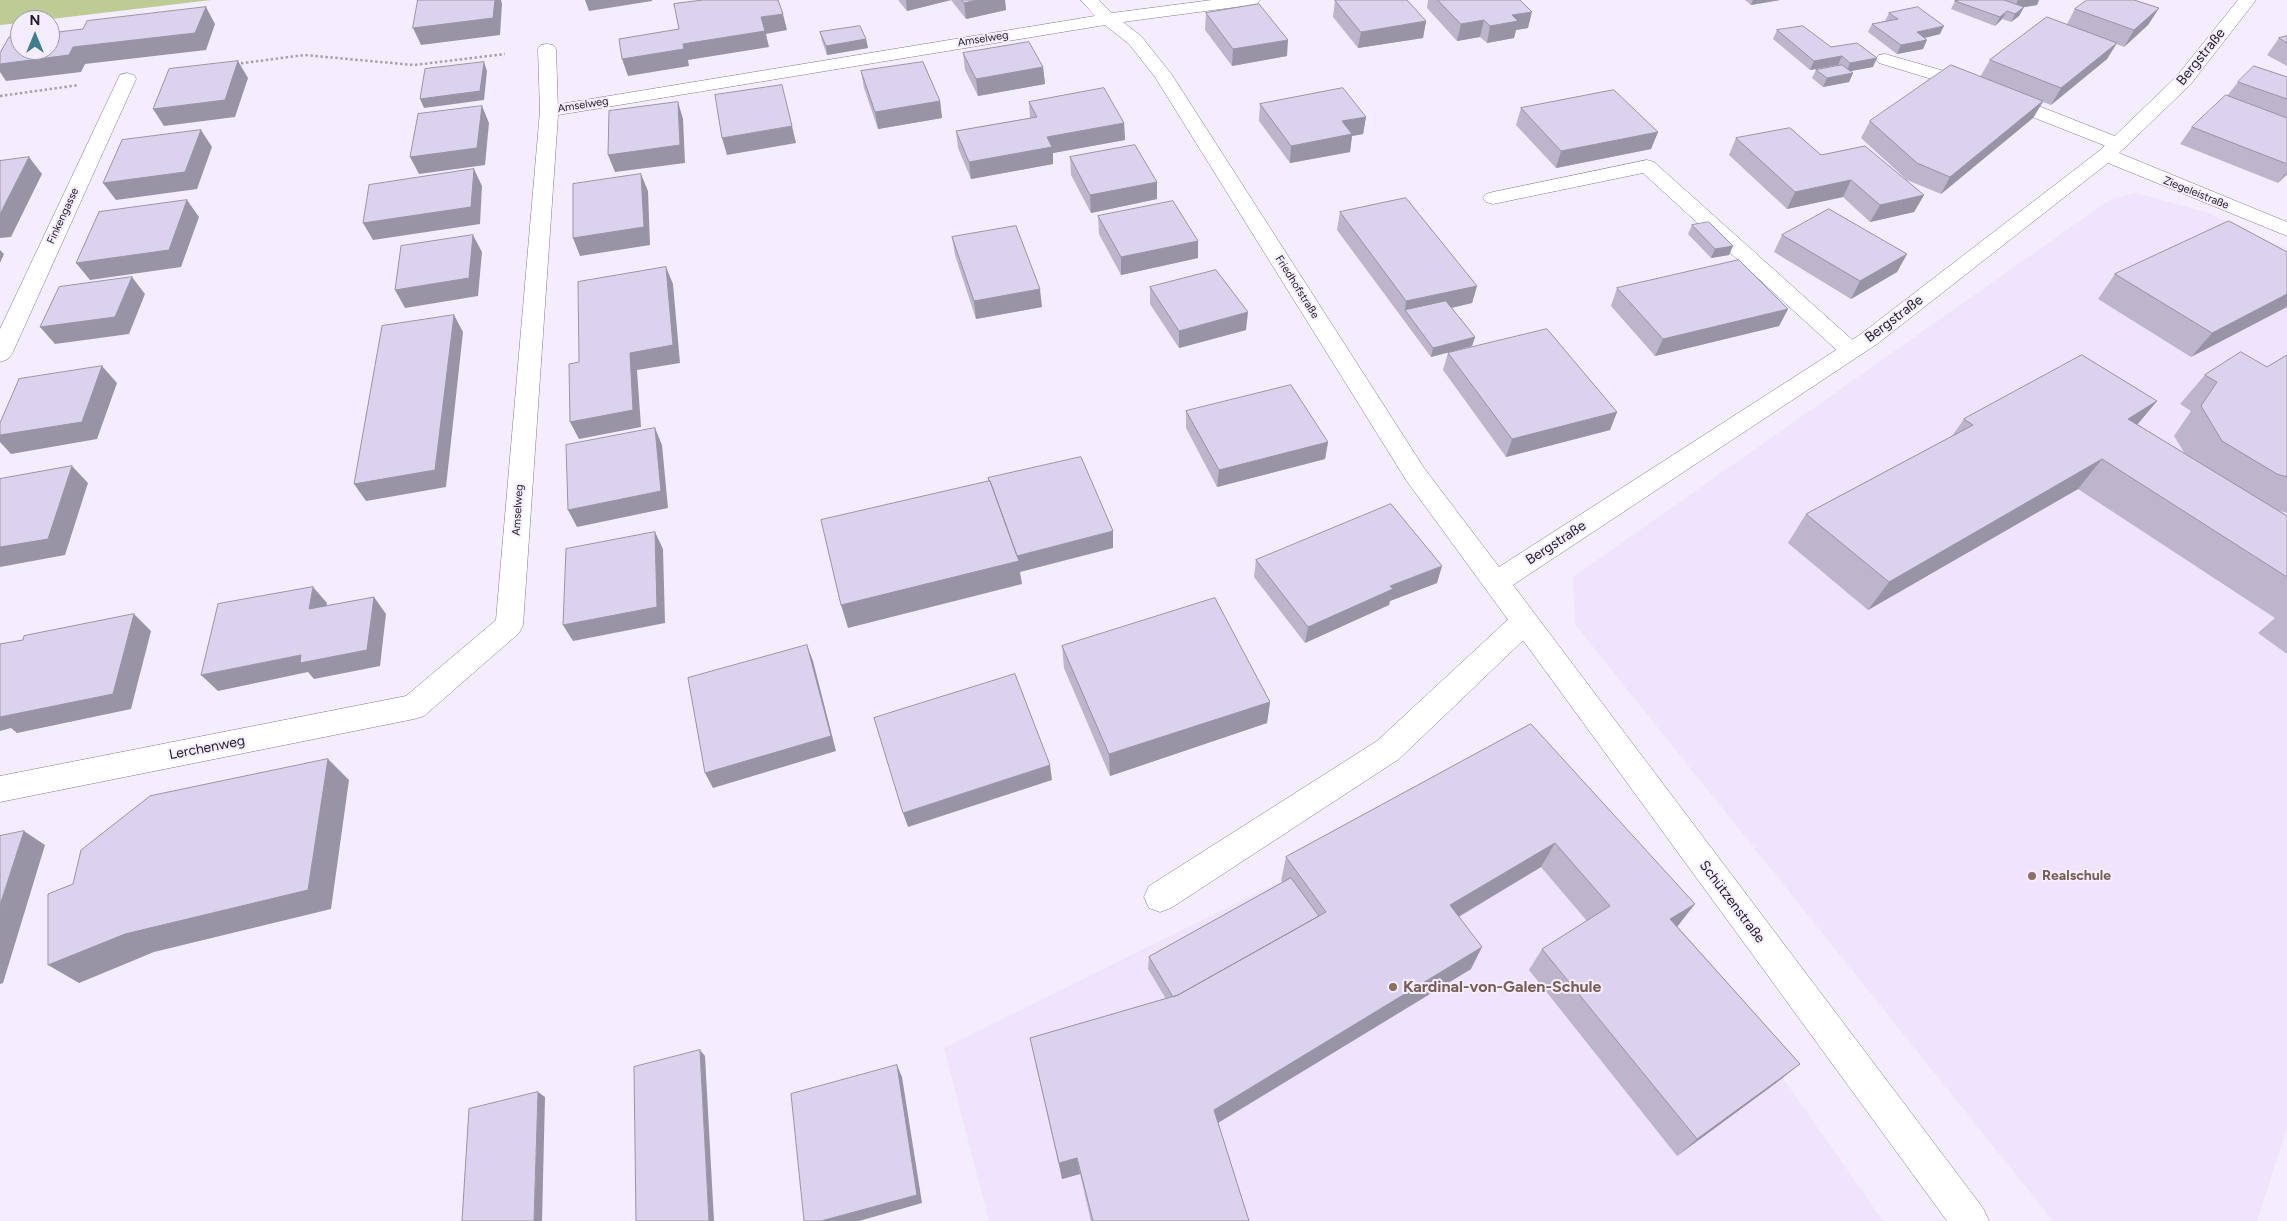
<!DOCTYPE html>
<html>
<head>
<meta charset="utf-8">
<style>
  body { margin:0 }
  #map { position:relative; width:2287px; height:1221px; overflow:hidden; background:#f4edfd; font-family:Figtree,sans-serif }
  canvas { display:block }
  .north { position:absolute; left:10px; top:10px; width:50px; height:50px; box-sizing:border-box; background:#f4edfd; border:1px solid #a099a7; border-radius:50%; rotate:0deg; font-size:14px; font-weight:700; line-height:20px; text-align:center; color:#211c26 }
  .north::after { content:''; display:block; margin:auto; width:18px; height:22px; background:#3c7e8f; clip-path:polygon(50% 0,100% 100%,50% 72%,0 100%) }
</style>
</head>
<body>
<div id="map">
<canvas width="2287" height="1221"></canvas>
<div class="north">N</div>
</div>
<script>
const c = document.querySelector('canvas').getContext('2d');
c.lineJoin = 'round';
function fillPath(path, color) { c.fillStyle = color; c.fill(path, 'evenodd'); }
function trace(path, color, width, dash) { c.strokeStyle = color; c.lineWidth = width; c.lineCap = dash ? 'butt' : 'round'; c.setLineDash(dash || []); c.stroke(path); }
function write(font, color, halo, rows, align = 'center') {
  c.font = font + ' Figtree,sans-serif'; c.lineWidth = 4; c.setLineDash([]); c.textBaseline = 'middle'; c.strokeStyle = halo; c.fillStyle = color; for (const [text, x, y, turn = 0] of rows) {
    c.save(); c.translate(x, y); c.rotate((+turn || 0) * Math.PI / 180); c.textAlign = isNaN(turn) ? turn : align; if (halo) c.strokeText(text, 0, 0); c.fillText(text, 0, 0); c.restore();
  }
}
fillPath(new Path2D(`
  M2135,193L2206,212L2287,249V1128L2257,1221H2053L1575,624L1573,577L2111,199Z
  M1519,750L1677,927L1883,1221H989L944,1048L1281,881Z`), '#efe3fe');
fillPath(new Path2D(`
  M0,0H211L43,20H20V23L0,25Z`), '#bdcb94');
const lane = new Path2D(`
  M547,44L553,45L556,49L558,111L556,115H542L540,111L538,49L541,45Z
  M1885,54L1965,77L2125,140L2128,144L2125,148H2111L1951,85L1879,63L1876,59L1879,55Z
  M1647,160L1654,162L1858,345L1862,350L1858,355L1850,358L1842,355L1643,173L1493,204L1486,202L1483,198L1486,194L1493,192Z
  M1524,611L1534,614L1538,622L1534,630L1399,759L1171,908L1160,912L1149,908L1144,897L1149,886L1377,741L1514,614Z`);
const street = new Path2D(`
  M1081,0H1099L1112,13L1212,0H1260L1257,4L1251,5L1123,22L1141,36L1172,75L1424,468L1499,567L1861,334L2099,151L2176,77L2238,0H2256L2190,85L2119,153L2287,222V236L2108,163L1877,344L1513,585L1983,1208L1989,1221H1947L1406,480L1155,77L1129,44L1105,25L558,115L523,625L519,633L424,716L414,719L0,802V776L406,696L496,620L540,111L542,107L1095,16Z
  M127,73L134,75L136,79L12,354L8,359L0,362V329L118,79L120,75Z`);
trace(lane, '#847991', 1);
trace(street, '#847991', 1);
trace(new Path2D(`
  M236,64L304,55L414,65L505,54
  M0,96L79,85`), '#a8a2b0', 2.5, [2.5, 2.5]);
fillPath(lane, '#fff');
fillPath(street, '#fff');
fillPath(new Path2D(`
  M898,0H951L907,11Z
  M951,0H1005L1006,10L966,19Z
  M1335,0L1426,21L1423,38L1358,48L1333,17Z
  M1428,0H1520L1528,28L1516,30L1514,38L1487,43L1480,37L1457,41L1427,8Z
  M1745,0H1780L1751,5Z
  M1960,0H2039L2037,5L2024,7L2019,16L2011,22L2002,19L1995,26L1951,9L1955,1Z
  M2159,8L2148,25L2124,47L2116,44L2107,59L2051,105L2043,102L2033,118L1941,194L1907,180L1861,138L1870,121L1980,77L1990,60L2067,24L2075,9Z
  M1206,13L1287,56L1232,66L1205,30Z
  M1889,13L1940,34L1925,38L1923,49L1897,54L1868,32L1872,24L1885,21Z
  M1777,30L1873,67L1850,71L1853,73L1849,82L1823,87L1812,78L1816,70L1839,66L1838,65L1810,70L1773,39Z
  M820,32L866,39L868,48L827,55L822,41Z
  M2287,36V66L2267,55L2279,38Z
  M963,53L1043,67L1045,84L978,96L965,70Z
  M861,71L940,101L942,118L878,129L864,88Z
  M2287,77V174L2278,183L2180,144L2192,127L2227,96L2238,82Z
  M1029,102L1124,123L1125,140L1053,153V164L971,179L958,148L956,131L1030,118Z
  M1260,104L1366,117L1363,134L1352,136L1350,152L1290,163L1259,121Z
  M1521,108L1658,132L1651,149L1556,168L1516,125Z
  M1736,138L1821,155L1924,195L1914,212L1870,222L1843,197L1787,209L1729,155Z
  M1070,157L1157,199L1091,213L1071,175Z
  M1340,212L1477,286L1472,303L1452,308L1475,337L1472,346L1431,357L1337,230Z
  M1098,216L1198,241V258L1121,275L1099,234Z
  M1692,225L1733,246L1729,255L1711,258L1688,234Z
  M1782,235L1907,254L1897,272L1851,299L1774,252Z
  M952,237L1042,307L976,319L955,255Z
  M2287,252L2191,357L2098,299L2115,274Z
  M1150,287L1246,330L1179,348L1150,304Z
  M1617,288L1788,309L1779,326L1655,356L1611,306Z
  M1448,353L1617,412L1610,430L1506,457L1443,370Z
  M2287,355V513L2280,511L2287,516V654L2258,633L2275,618L2078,489L1868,610L1788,543L1806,514L1952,436L1964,419L2157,401L2137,424L2185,454L2174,436L2191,411L2180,404L2205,375L2267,367Z
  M1186,411L1328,442L1325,459L1217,487L1186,428Z
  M1256,560L1437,583L1390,601L1389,605L1305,643L1254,577Z
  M1062,646L1270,702L1267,723L1110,776L1064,668Z
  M1531,724L1677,926L1800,1064L1776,1083L1677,1156L1529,970L1542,949L1587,921L1541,867L1459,917L1471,969L1218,1123L1249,1221H1091L1080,1174L1062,1179L1030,1038L1166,999L1148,969L1149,957L1283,882L1281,881L1286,857Z`), '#bcb5cc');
fillPath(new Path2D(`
  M495,0H501L502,4L500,35L421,45L413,28Z
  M585,0H652V1L589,11Z
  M906,0H951L907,11Z
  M977,0H1005L1006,10L966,19L964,3Z
  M1753,0H1780L1751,5Z
  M2018,0H2039L2037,5L2014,9Z
  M206,7L215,24L206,50L85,64L81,72L6,81L0,72V64L73,47Z
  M2024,7L2019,16L2011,22L2015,14Z
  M2159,8L2148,25L2124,47L2134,30Z
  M2007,11L2002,19L1995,26L2000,17Z
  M1532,12L1528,28L1516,30L1514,38L1487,43L1490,26L1512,15Z
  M783,14L787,30L766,34L769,47L688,60L689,66L628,76L622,59L683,44L761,17Z
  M1484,20L1480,37L1457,41L1461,24Z
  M1426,21L1423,38L1358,48L1361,32Z
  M1944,26L1940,34L1912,41L1917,32Z
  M866,39L868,48L827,55L826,46Z
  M1288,40L1287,56L1232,66L1233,49Z
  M1927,40L1923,49L1897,54L1901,45Z
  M2117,43L2107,59L2051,105L2061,88Z
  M1842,56L1838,65L1810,70L1814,61Z
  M1877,58L1873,67L1846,72L1850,63Z
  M238,61L248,78L235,117L164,126L153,109Z
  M484,62L487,71L484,100L424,108L420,99Z
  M1043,67L1045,84L978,96L976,79Z
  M1853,73L1849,82L1823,87L1827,78Z
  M940,101L942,118L878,129L875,112Z
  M2043,101L2033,118L1941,194L1950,177Z
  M678,102L683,119L685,163L615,172L608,155Z
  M482,106L489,123L485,165L419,174L410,157Z
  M1366,117L1363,134L1352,136L1350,152L1290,163L1291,146L1342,121Z
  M1124,123L1125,140L1053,153V164L971,179L969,162L1047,137Z
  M792,126L796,143L727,155L722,138Z
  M201,130L212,147L197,189L116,200L103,183Z
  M1658,132L1651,149L1556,168L1561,151Z
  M29,157L42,174L11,237L0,238V214Z
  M474,169L482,186L480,224L373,240L363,223Z
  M2287,172V174L2278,183Z
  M641,174L648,191L650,245L580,256L573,238Z
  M1851,180L1843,197L1787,209L1795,192Z
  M1157,182V199L1091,213L1090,195Z
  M1924,195L1914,212L1870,222L1880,205Z
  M187,200L199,217L181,267L90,280L76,263Z
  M473,235L482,252L478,296L405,308L395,290Z
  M1198,241V258L1121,275V257Z
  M1733,246L1729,255L1711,258L1715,249Z
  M0,250L4,254L0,263Z
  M1907,254L1897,272L1851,299L1860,281Z
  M666,267L673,284L680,363L637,370L641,427L579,439L570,422L630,353Z
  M132,277L145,294L129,334L55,344L40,327Z
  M1477,286L1472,303L1410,317L1405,310L1406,301Z
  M1040,289L1042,307L976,319L974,301Z
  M2287,294V307L2191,357L2212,333Z
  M1788,309L1779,326L1655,356L1663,339Z
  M1248,312L1246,330L1179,348V331Z
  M454,315L463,332L446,487L366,501L354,484Z
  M1475,337L1472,346L1431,357L1433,348Z
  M102,366L117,383L97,439L11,454L0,442V435Z
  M2157,401L2132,431L2128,419Z
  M1617,412L1610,430L1506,457L1512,439Z
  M655,428L662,445L668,508L577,527L568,510Z
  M1328,442L1325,459L1217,487L1219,470Z
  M2102,459L2078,489L1868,610L1889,582Z
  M72,466L88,483L65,555L0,567V547Z
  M1113,531V548L1020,572L1022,584L848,628L841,605L1015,556Z
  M655,532L663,549L665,623L573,641L563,625Z
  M1442,566L1437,583L1390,601L1389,605L1305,643L1308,627L1390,586Z
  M313,587L327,603L323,625L309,609Z
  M374,597L386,614L380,666L314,679L308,672L218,691L201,675L301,655Z
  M134,614L151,631L131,709L17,733L11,728L0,731V712Z
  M807,645L813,661L836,751L713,788L705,773Z
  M1270,702L1267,723L1110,776L1109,754Z
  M328,759L349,780L331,909L154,952L79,983L48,965Z
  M1050,765L1052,780L908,827L903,813Z
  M24,831L45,845L3,983L0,984V905Z
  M1555,843L1541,867L1439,928L1450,905Z
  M1695,904L1677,927L1670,919Z
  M1482,947L1471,969L1211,1127L1214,1110Z
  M700,1050L705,1056L714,1221H709Z
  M1800,1064L1776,1083L1677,1156L1697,1139Z
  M897,1065L902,1077L922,1203L859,1221H821Z
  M538,1092L545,1097L542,1221H534Z
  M1077,1158L1080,1174L1062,1179L1059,1163Z`), '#9993a6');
const building = new Path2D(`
  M418,0H495L493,18L413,28Z
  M703,0H778L783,14L761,17L765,31L683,44L684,49L622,59L619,39L679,29L674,4Z
  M962,0H977L964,3Z
  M1335,0H1407L1426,21L1361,32Z
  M1438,0H1520L1532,12L1512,15L1518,21L1490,26L1484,20L1461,24Z
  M1960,0H2004L2024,7L2015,14L2007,11L2000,17L1955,1Z
  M2087,0H2134L2159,8L2134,30L2075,9Z
  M1259,4L1288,40L1233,49L1206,13Z
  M206,7L195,33L73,47L69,55L0,64V53L9,37L20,36V50H50V33L83,29L87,21Z
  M1918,7L1944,26L1917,32L1927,40L1901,45L1872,24L1898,19L1889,13Z
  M2047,17L2117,43L2061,88L1990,60Z
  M860,26L866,39L826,46L820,32Z
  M1803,26L1831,47L1857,43L1877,58L1850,63L1842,56L1814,61L1777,30Z
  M2287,36V43L2279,38Z
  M1029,42L1043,67L976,79L963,53Z
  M238,61L225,100L153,109L169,69Z
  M484,62L480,91L420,99L425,69Z
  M923,62L940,101L875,112L861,71Z
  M1842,65L1853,73L1827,78L1816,70Z
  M1951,65L2043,101L1950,177L1917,163L1870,121Z
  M2254,66L2287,77V99L2238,82Z
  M782,85L792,126L722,138L715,95Z
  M1104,88L1124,123L1047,137L1052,147L969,162L956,131L1037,117L1029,102Z
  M1343,88L1366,117L1342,121L1352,134L1291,146L1260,104Z
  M1614,90L1658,132L1561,151L1521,108Z
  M2226,95L2287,118V164L2192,127Z
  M678,102L680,145L608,155L609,111Z
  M482,106L477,148L410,157L418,114Z
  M1790,128L1821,155L1865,146L1924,195L1880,205L1851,180L1795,192L1736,138Z
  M201,130L185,172L103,183L122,140Z
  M1135,145L1157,182L1090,195L1070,157Z
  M29,157L0,214V161Z
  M474,169L471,207L363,223L369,185Z
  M641,174L644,227L573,238V184Z
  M1406,198L1477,286L1406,301L1340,212Z
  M187,200L169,250L76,263L99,212Z
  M1173,201L1198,241L1121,257L1098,216Z
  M1829,209L1907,254L1860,281L1782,235Z
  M2229,221L2287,252V294L2212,333L2115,274Z
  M1709,222L1733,246L1715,249L1692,225Z
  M1016,226L1040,289L974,301L952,237Z
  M473,235L469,278L395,290L401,246Z
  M1739,260L1788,309L1663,339L1617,288Z
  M666,267L673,345L630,353L633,410L570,422L569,364L579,362L578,282Z
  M1216,270L1248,312L1179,331L1150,287Z
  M132,277L115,317L40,327L59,287Z
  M1446,301L1475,337L1433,348L1405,310Z
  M454,315L435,470L354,484L382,326Z
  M1547,329L1617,412L1512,439L1448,353Z
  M2241,352L2267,367L2287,355V477L2277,474L2222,441L2201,406L2217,382L2205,375Z
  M2082,355L2157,401L2128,419L2287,516V577L2102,459L1889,582L1806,514L1973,425L1964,419Z
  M102,366L82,422L0,435V423L19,379Z
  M1291,385L1328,442L1219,470L1186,411Z
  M655,428L661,491L568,510L566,445Z
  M1081,457L1113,531L1017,556L990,481H989L988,478Z
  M72,466L48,539L0,547V479Z
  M990,481L1019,561L841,605L821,520Z
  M1391,504L1442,566L1390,586L1393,589L1308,627L1256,560Z
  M655,532L657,607L563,625L566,549Z
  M313,587L309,609L374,597L367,650L300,663L301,655L201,675L218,604Z
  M1215,598L1270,702L1109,754L1062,646Z
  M134,614L113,694L0,717V644L23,640L24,636Z
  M807,645L831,736L705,773L688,678Z
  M1015,674L1050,765L903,813L874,718Z
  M1531,724L1695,904L1670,919L1800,1064L1697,1139L1542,949L1610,906L1555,843L1450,905L1482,947L1214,1110L1249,1221H1093L1077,1158L1059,1163L1030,1038L1178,995L1326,912L1286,857Z
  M328,759L308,890L125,934L48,965V894L73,884L81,850L150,796Z
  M24,831L0,905V836Z
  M1291,878L1319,916L1178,995L1173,997L1149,957Z
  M700,1050L709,1221H636L634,1067Z
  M897,1065L917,1195L821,1221H804L791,1094Z
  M538,1092L534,1221H462L469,1109Z`);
fillPath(building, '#dbd2ed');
trace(building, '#9993a6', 1);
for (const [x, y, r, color] of [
  [2032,876,5,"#8d6e63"],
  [1393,987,5,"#8d6e63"]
]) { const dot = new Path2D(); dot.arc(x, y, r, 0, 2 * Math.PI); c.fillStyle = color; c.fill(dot); trace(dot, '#f4edfd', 2); }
write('11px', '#211c26', '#f4edfd', [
  ["Amselweg",983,39,-9],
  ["Amselweg",583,105,-9],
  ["Ziegeleistraße",2196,193,22],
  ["Finkengasse",63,216,-65],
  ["Friedhofstraße",1297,287,58],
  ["Amselweg",518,510,-86]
]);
write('14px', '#211c26', '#f4edfd', [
  ["Bergstraße",2201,57,-51],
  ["Bergstraße",1894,319,-37],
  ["Bergstraße",1556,543,-33],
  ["Lerchenweg",207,748,-11],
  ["Schützenstraße",1732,902,53]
]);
write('bold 14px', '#785e54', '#f4edfd', [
  ["Realschule",2042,876]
], 'left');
write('bold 16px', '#785e54', '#f4edfd', [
  ["Kardinal-von-Galen-Schule",1403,987]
], 'left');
</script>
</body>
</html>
